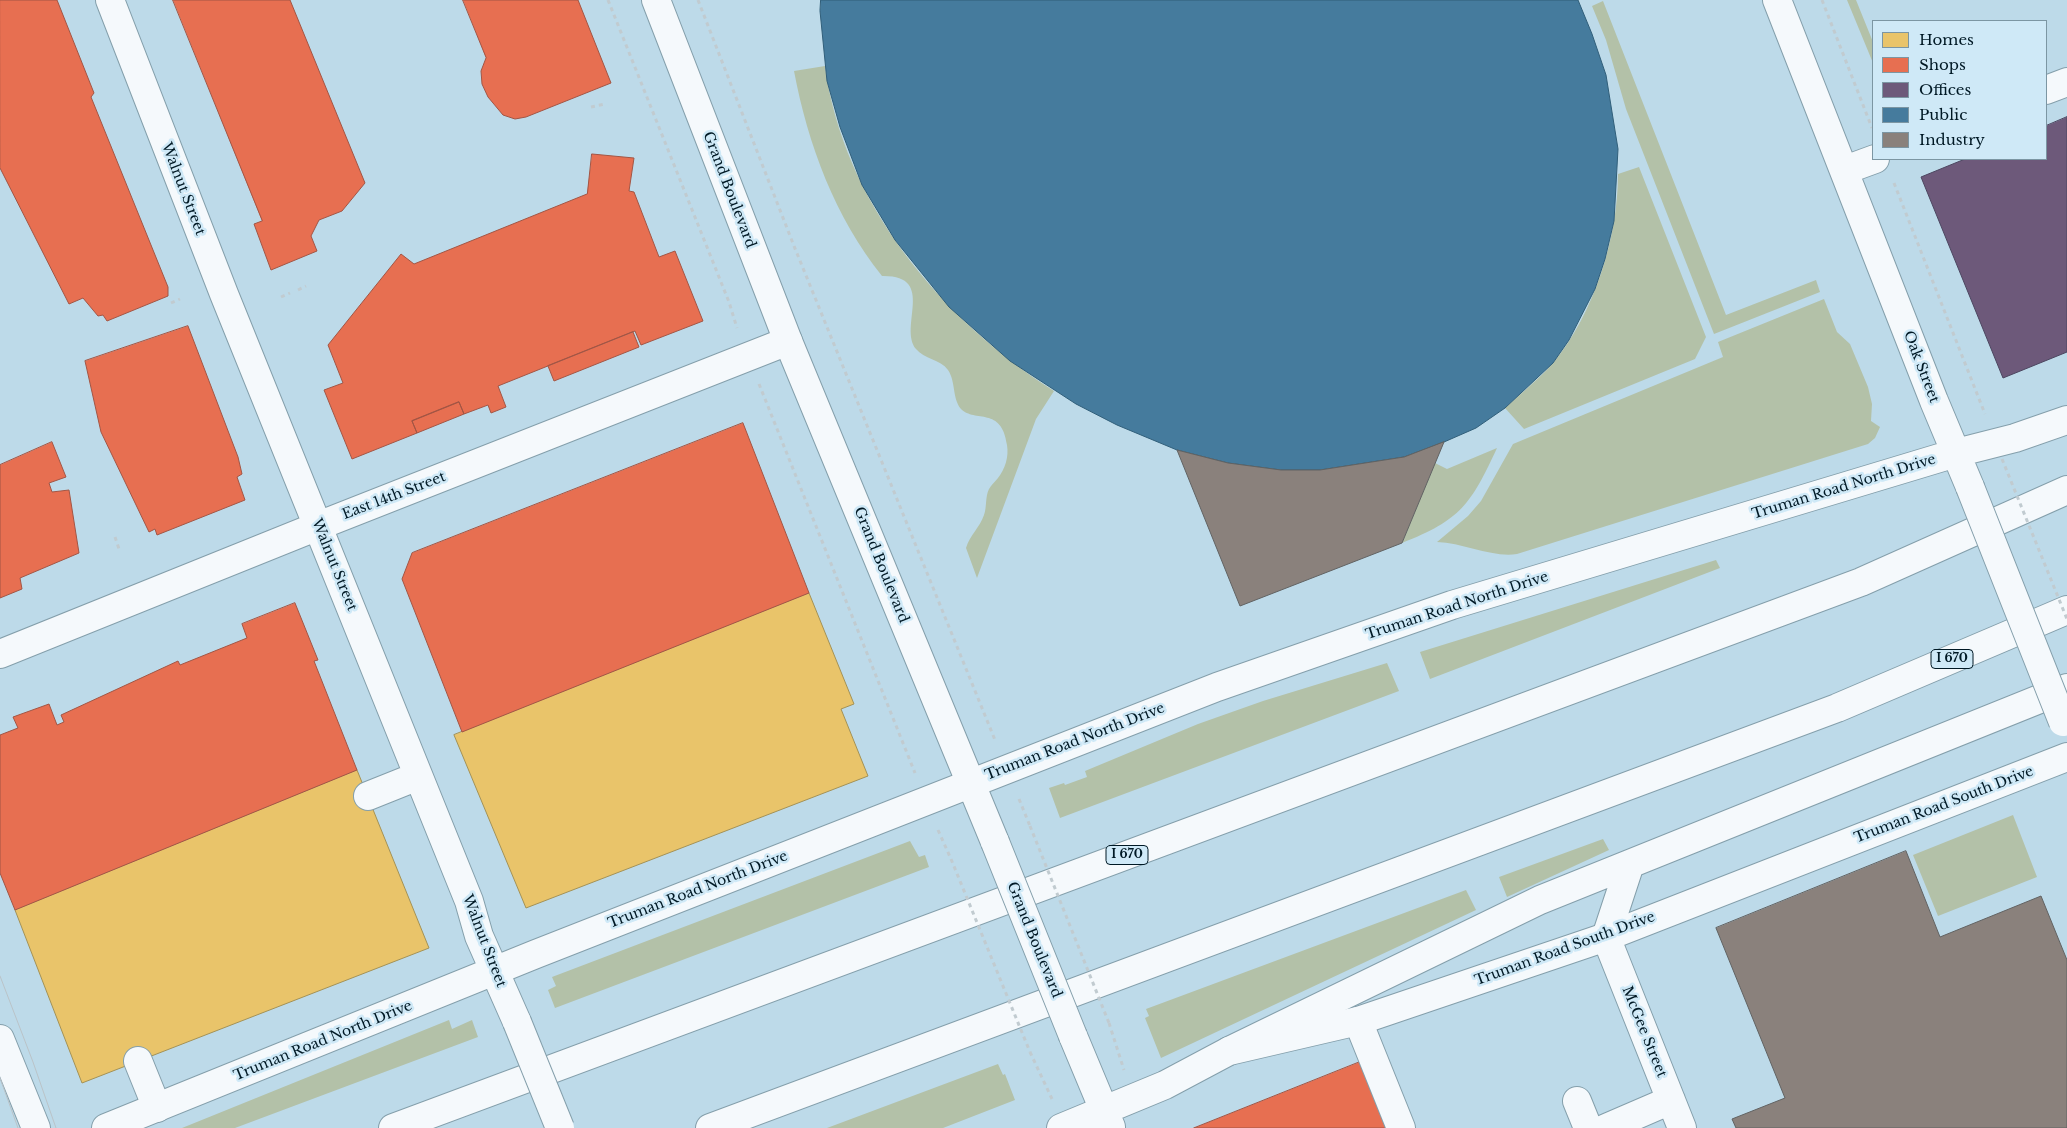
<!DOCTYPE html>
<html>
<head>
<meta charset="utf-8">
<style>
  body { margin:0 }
  #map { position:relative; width:2067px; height:1128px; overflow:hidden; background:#bddae9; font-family:"Libre Baskerville",serif }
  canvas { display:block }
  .legend { position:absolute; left:1872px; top:20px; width:175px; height:140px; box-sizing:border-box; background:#cfe9f7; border:1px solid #7c96a3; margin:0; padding:6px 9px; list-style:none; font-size:15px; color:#001925 }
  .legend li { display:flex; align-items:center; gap:10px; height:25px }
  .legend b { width:25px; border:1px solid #7c96a3 }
</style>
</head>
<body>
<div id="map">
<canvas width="2067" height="1128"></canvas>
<ul class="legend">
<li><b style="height:14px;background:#e9c46a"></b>Homes</li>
<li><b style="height:14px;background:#e76f51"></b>Shops</li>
<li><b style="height:14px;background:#6d597a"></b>Offices</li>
<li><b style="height:14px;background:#457b9d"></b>Public</li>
<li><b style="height:14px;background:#8a817c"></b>Industry</li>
</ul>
</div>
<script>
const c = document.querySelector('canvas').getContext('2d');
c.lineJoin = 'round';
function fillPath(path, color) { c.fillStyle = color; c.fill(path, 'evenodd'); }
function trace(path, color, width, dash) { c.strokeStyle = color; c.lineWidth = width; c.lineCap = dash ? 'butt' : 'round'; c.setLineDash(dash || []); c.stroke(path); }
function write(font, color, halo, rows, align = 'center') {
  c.font = font + ' "Libre Baskerville",serif'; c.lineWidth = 5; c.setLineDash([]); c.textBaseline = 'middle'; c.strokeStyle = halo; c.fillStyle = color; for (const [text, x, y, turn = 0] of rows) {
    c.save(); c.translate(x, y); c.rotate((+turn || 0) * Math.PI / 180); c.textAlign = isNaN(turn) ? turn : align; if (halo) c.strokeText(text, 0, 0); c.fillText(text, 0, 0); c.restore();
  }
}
fillPath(new Path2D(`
  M1847,0H1856L1873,42V63Z
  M1603,1L1726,315L1816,280L1820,292L1714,334L1626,109L1606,40L1592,6Z
  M825,66C843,202 941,319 1054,391L1036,419L977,578L966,548C970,535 980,527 984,515C987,507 985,497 989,489C991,485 995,482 998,478C1005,469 1009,457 1007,445C1002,406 975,423 961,409C952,398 956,382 948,370C940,359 924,359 916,349C898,327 937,275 882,276C835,217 808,145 794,71Z
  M1639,167L1706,337L1695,359L1524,429L1505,408C1521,393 1539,379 1553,363C1594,314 1618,237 1618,174Z
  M1824,299L1837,332L1850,344L1868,387L1872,404L1871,421L1880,427L1875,438L1868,444L1517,554C1493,558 1464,543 1437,542L1468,516L1481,501L1513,444L1723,357L1718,342Z
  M1497,448C1471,504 1461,520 1402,543L1435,463L1447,469Z
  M1716,560L1720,568L1430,679L1420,652Z
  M1387,663L1399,691L1060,818L1049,788L1064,783L1065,785L1087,777L1085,771L1198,724L1263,701Z
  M2013,815L2037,877L1938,916L1913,855Z
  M1603,839L1609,850L1507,897L1499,877Z
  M910,841L919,857L925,855L929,867L555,1008L548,990L556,986L552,977Z
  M1466,890L1476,910L1161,1058L1145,1018L1149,1016L1146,1009Z
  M449,1020L452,1029L472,1020L478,1037L235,1128H182Z
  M998,1064L1003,1075L1005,1074L1015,1100L943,1128H827Z`), '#b3c1a8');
const homes = new Path2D(`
  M809,593L854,704L841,709L868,776L526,908L454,735Z
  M357,770L429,948L82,1083L15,910Z`);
fillPath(homes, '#e9c46a');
trace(homes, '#a39155', 1);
const shops = new Path2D(`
  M0,0H57L94,93L91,97L168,287V296L107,321L103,315L98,316L83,298L69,304L0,168Z
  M173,0H290L365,183L342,211L319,220L311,236L317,251L271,270L254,224L262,221Z
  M463,0H578L611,83L526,117L515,119L503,115L488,97L482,84L481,71L486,58Z
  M592,154L634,158L629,191L634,192L659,257L675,251L703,321L641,345L635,331L498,386L506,407L491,413L488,405L464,414L459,402L412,421L417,433L352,459L324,390L343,383L328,345L401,254L414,264L587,194Z
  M188,326L238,457L242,474L237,477L245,500L157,535L155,529L149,532L101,432L85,361Z
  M633,332L639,347L554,381L548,366Z
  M459,402L464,414L417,433L412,421Z
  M743,423L809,593L462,732L402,579L412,553Z
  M52,442L66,477L49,483L52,492L69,490L79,553L20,578L22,589L0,598V465Z
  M295,603L318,660L314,661L357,770L15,910L0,873V735L18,728L13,717L49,704L57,725L64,722L61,715L178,661L180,665L247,638L242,624Z
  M1360,1062L1386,1128H1194Z`);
fillPath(shops, '#e76f51');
trace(shops, '#a25544', 1);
const offices = new Path2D(`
  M2067,117V352L2003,378L1921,177L1965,159H2046V126Z`);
fillPath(offices, '#6d597a');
trace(offices, '#4c4660', 1);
const public = new Path2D(`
  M821,0H1578L1592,34L1606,75L1618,149L1614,221L1605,259L1595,289L1569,340L1553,363L1505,408L1476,428L1444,442L1404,457L1320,470H1281L1228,463L1177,450L1117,425L1076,404L1010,361L949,307L895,240L862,185L840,127L827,81L820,11Z`);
fillPath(public, '#457b9d');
trace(public, '#305e79', 1);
const industry = new Path2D(`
  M1444,442L1402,543L1240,606L1177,450L1228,463L1281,470H1320L1404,457Z
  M1906,851L1940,937L2041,896L2067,960V1128H1736L1732,1119L1785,1098L1716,928Z`);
fillPath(industry, '#8a817c');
trace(industry, '#616262', 1);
const minor = new Path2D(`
  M110,0L224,294L469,901L479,936L517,1022
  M2046,90L2067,82
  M1845,170L1875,159
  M0,654L318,526L788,341
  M368,796L418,776
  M1606,937L1682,1128
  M1358,1021L1401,1128
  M138,1061L157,1108
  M1577,1101L1588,1128
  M1606,1128L1671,1100`);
const major = new Path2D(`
  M656,0L788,341L995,842
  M1777,0L1934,401L1970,487
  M1073,1036L1111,1127
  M0,1039L36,1128
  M106,1128L536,954L1217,687L1452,605L1956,453L2015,438L2067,420
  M1061,1128L1165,1085L1229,1051L1358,1021L1606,937L2067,757`);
const highway = new Path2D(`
  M1606,937L1630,864
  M1229,1051L1540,900L2067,688
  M393,1128L1861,582L2067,490
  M710,1128L1837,708L2067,610`);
trace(minor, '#849fab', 30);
trace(major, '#849fab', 30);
trace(highway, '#849fab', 30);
trace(new Path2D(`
  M608,0L729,302L737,328
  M698,0L794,246L995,740
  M1822,0L1872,128
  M591,107L605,104
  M1894,183L1985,414
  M298,290L306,286
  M281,297L290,293
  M171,303L180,299
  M759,384L915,773
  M115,537L120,552
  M1019,799L1030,826
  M938,830L951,859
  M1109,1023L1124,1070
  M1030,1052L1052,1099`), '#c1cbd0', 3, [4, 4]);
trace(minor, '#f5f9fc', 28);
trace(major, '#f5f9fc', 28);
trace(highway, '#f5f9fc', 28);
trace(new Path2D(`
  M0,976L33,1062L56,1128
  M0,1078L18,1128`), '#bac3c8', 1);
const minorBridge = new Path2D(`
  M517,1022L560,1128`);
const majorBridge = new Path2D(`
  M1970,487L2063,722
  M995,842L1073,1036`);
trace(minorBridge, '#849fab', 30, []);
trace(majorBridge, '#849fab', 30, []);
trace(new Path2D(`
  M2002,459L2067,619
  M1030,826L1109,1023
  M951,859L1030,1052`), '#c1cbd0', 3, [4, 4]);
trace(minorBridge, '#f5f9fc', 28);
trace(majorBridge, '#f5f9fc', 28);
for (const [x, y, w] of [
  [1952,659,42],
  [1127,855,42]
]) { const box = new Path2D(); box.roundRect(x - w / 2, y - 9.5, w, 19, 4); c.fillStyle = '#cfe9f7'; c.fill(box); trace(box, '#001925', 1); }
write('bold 12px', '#001925', null, [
  ["I 670",1952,659],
  ["I 670",1127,855]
]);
write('14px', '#001925', '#cfe9f7', [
  ["Walnut Street",183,189,69],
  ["Grand Boulevard",729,190,69],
  ["Oak Street",1921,367,69],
  ["Truman Road North Drive",1844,487,-17],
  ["East 14th Street",394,496,-21],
  ["Walnut Street",334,565,68],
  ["Grand Boulevard",881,565,68],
  ["Truman Road North Drive",1457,606,-18],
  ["Truman Road North Drive",1075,742,-21],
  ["Truman Road South Drive",1944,805,-21],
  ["Truman Road North Drive",698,890,-21],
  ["Grand Boulevard",1034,940,68],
  ["Walnut Street",484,941,69],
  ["Truman Road South Drive",1565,949,-20],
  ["McGee Street",1644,1032,68],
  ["Truman Road North Drive",323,1041,-22]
]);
</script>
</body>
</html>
